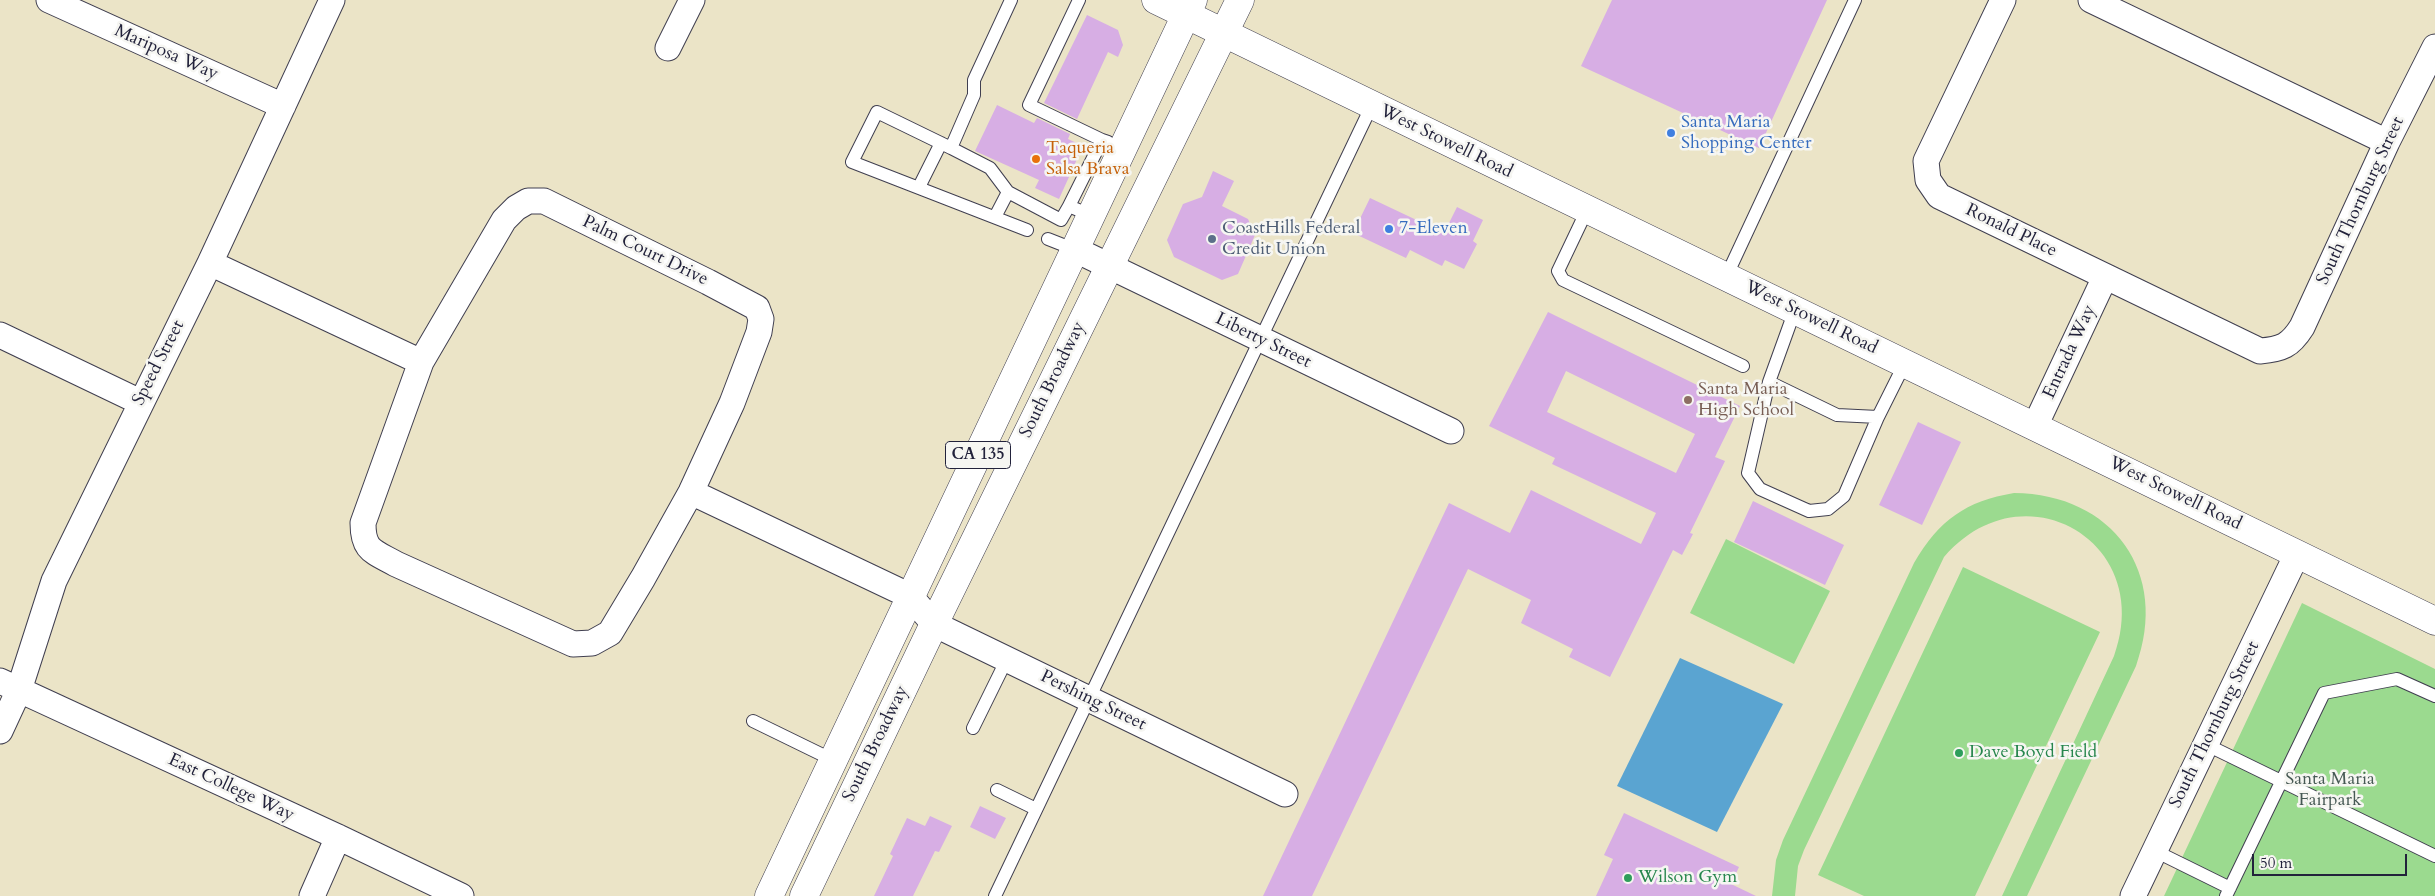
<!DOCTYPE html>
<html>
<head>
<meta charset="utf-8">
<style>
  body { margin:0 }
  #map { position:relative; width:2435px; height:896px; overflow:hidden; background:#ebe4c7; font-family:Cardo,serif }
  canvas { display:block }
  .scale { position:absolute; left:2252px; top:854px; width:155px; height:22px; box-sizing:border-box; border:2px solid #22223b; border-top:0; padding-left:6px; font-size:15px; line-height:18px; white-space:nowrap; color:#22223b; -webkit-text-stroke:4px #f6f6f2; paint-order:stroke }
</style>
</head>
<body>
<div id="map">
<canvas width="2435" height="896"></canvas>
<div class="scale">50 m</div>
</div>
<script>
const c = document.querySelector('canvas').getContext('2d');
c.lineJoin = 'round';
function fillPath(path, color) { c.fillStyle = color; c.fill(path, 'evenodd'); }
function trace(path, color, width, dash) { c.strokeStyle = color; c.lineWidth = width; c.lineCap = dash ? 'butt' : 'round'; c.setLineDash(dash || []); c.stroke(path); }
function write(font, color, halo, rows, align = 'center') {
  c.font = font + ' Cardo,serif'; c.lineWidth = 5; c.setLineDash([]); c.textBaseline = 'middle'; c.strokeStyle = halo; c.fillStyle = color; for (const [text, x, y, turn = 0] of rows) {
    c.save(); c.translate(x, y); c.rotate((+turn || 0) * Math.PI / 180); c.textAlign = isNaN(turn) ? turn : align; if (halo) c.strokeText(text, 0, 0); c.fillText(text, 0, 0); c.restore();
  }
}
fillPath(new Path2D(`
  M2014,493C2113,494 2170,573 2136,666L2027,896H2002L2114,656C2156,542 2023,465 1944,557L1804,850L1798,866L1795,896H1772L1776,860L1783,840L1914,563C1939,520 1966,501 2014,493Z
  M1726,539L1830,591L1794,664L1690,613Z
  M1963,567L2100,632L1975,896H1864L1818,875Z
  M2302,603L2435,669V896H2164Z`), '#9bda8f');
fillPath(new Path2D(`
  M1680,658L1783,704L1717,832L1617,786Z`), '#5aa4d1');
fillPath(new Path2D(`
  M1612,0H1827L1759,148L1581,66Z
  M1087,15L1118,30L1123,45L1118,57L1108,52L1077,119L1044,103Z
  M997,105L1034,123L1037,118L1070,134L1068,139L1083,146L1059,199L1035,188L1039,180L975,151Z
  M1213,171L1234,181L1222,206L1248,219L1255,235L1238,274L1222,280L1174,257L1167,240L1183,204L1202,197Z
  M1370,198L1444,233L1457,207L1483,220L1473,241L1477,244L1464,269L1445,260L1442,266L1410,250L1406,258L1353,233Z
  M1548,312L1740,406L1715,457L1725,461L1690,533L1693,534L1682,555L1673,550L1610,677L1569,657L1573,649L1521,623L1531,600L1468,569L1312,896H1263L1449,503L1510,533L1531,490L1641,544L1656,513L1552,464L1555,458L1489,426ZM1566,371L1695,434L1676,473L1547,412Z
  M1918,422L1961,442L1922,525L1879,505Z
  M1753,501L1844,545L1825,585L1734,542Z
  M980,806L1006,818L995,839L970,827Z
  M1624,813L1739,867L1731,884L1756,896H1596L1613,859L1604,855Z
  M930,816L952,826L939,852L935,851L913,896H874L893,856L890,854L907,818L925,826Z`), '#d7aee4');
const service = new Path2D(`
  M1011,0L974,80V95L951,148L990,168L1008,192L1061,220L1069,206
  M1079,0L1029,105L1102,140
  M951,148L877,112L852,162L1027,230
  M919,187L941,143
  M1587,210L1558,271L1563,280L1743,366
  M1092,216L1069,206L1102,140L1108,142
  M995,217L1008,192
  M1048,239L1076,250
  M1726,277L1855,0
  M1795,310L1769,382L1837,415L1878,417L1905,363
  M1769,382L1748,473L1760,489L1809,511L1828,509L1844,496L1878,417
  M753,721L833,760
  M973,728L1007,659
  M2205,744L2435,856
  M997,790L1036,809
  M2155,851L2230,888
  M995,896L1372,105
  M2226,896L2324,693L2397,679L2435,696`);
const minor = new Path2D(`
  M49,0L283,106
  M2003,0L1926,161L1928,180L1939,196L2260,351C2282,349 2290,346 2302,327L2387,142L2435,47
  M2091,0L2387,142
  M668,48L692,0
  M528,201H544L708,282L757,308L761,319L759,332L732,403L691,492L643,578L610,633L592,643L573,644L396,564C373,551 363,551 363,523L421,362L504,220L516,208Z
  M1076,250L1451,431
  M210,263L421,362
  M0,335L140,402
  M2035,426L2105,277
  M691,492L910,596L934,624L1285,794
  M0,681L338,837L461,896
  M0,731L19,690L54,581L210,263L332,0
  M312,896L338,837
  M2133,896L2297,554`);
const secondary = new Path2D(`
  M1156,0L2435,621`);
const primary = new Path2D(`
  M769,896L1193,0
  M804,896L934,624L1240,0`);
trace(service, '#403f50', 14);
trace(minor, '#403f50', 27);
trace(secondary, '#403f50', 29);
trace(primary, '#403f50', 29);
trace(service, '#fff', 12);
trace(minor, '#fff', 25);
trace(secondary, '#fff', 28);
trace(primary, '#fff', 28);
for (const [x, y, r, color] of [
  [1671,133,5,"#3f7fe0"],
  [1036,159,5,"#e8710a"],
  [1389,229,5,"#3f7fe0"],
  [1212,239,5,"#5c6f8a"],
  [1688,400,5,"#8d6e63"],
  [1959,753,5,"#2e9e5b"],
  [1628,878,5,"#2e9e5b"]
]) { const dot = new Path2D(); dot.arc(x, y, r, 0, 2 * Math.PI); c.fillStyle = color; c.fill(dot); trace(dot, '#f6f6f2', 2); }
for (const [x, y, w] of [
  [978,455,65]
]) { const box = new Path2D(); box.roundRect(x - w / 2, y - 13.5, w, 27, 4); c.fillStyle = '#f6f6f2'; c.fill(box); trace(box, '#22223b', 1); }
write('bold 16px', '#22223b', null, [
  ["CA 135",978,455]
]);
write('18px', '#22223b', '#f6f6f2', [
  ["Mariposa Way",166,53,24],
  ["West Stowell Road",1446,142,26],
  ["South Thornburg Street",2361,201,-65],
  ["Ronald Place",2011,231,26],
  ["Palm Court Drive",645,251,26],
  ["West Stowell Road",1811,318,26],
  ["Liberty Street",1263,341,26],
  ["Entrada Way",2070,352,-65],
  ["Speed Street",159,363,-63],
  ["South Broadway",1053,380,-64],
  ["West Stowell Road",2175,494,26],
  ["Pershing Street",1093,701,26],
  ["South Thornburg Street",2215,725,-64],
  ["South Broadway",876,744,-64],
  ["East College Way",231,788,25]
]);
write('18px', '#366cbe', '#f6f6f2', [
  ["Santa Maria",1681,123],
  ["Shopping Center",1681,144],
  ["7-Eleven",1399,229]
], 'left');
write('18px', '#c56008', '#f6f6f2', [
  ["Taqueria",1046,149],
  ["Salsa Brava",1046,170]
], 'left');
write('18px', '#4e5e75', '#f6f6f2', [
  ["CoastHills Federal",1222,229],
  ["Credit Union",1222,250]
], 'left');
write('18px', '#785e54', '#f6f6f2', [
  ["Santa Maria",1698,390],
  ["High School",1698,411]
], 'left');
write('18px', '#27864d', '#f6f6f2', [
  ["Dave Boyd Field",1969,753],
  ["Wilson Gym",1638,878]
], 'left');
write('18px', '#465954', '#f6f6f2', [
  ["Santa Maria",2330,780],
  ["Fairpark",2330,801]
]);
</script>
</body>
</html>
